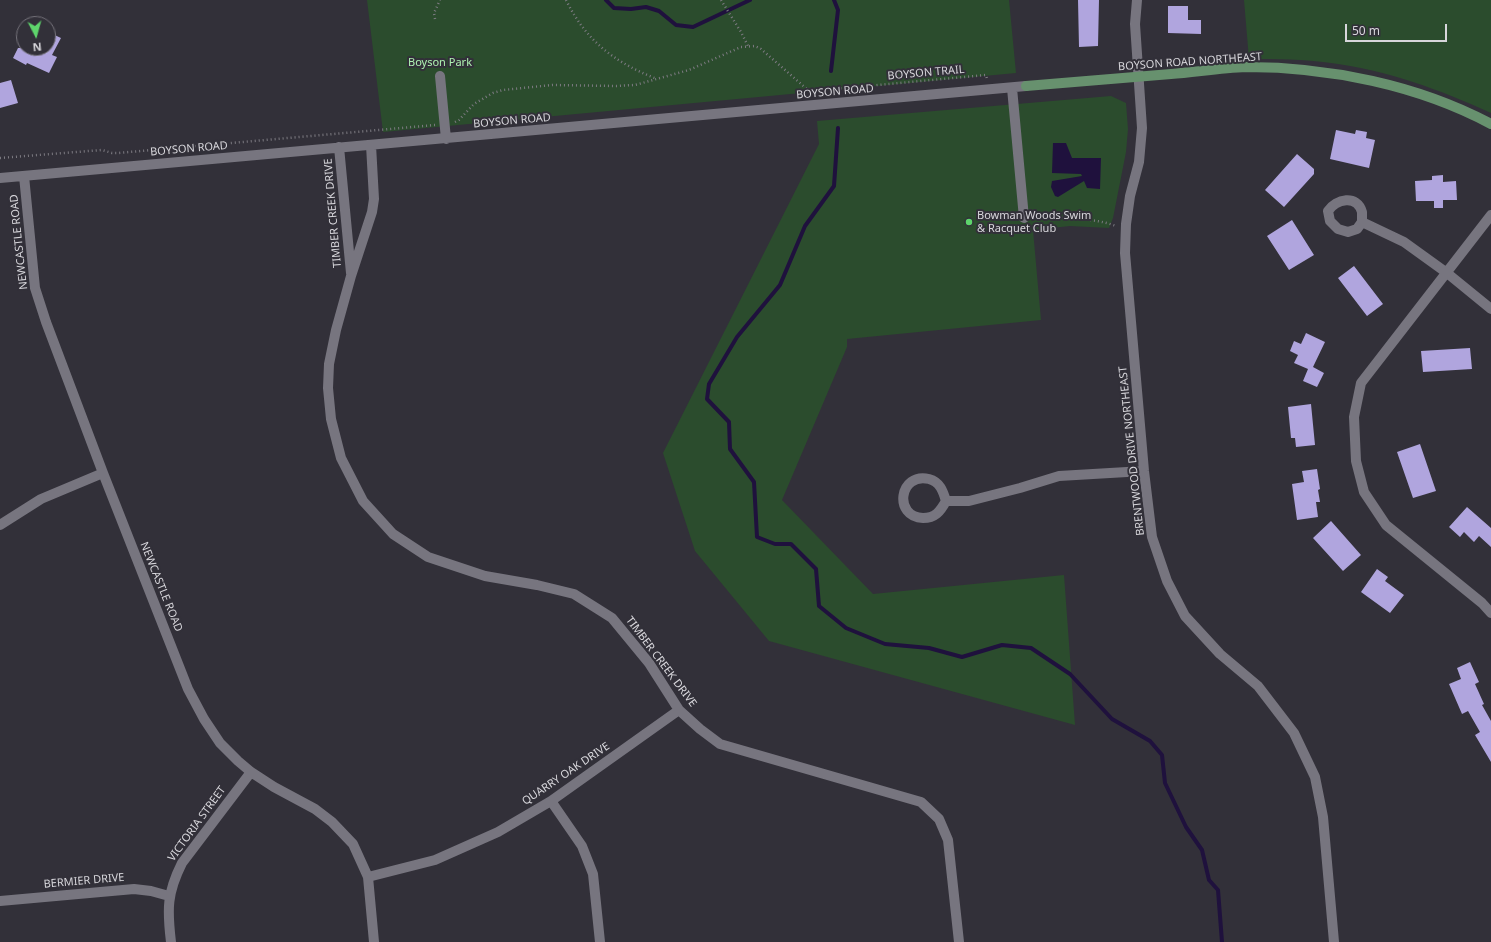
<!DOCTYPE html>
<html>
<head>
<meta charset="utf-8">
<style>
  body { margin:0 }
  #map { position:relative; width:1491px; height:942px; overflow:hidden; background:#323039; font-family:"Noto Sans",sans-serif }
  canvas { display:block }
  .north { position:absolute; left:16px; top:16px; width:40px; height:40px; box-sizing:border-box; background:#323039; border:1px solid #74727a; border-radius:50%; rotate:174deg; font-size:11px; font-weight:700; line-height:16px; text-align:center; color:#d7d6db }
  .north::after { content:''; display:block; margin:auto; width:14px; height:18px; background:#5ed56c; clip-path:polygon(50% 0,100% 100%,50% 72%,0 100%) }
  .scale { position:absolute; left:1345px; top:24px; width:102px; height:18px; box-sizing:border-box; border:2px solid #d7d6db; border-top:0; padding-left:5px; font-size:12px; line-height:14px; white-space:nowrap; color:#d7d6db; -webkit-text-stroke:3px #323039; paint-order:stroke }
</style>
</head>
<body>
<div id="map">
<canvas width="1491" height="942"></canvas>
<div class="north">N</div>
<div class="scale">50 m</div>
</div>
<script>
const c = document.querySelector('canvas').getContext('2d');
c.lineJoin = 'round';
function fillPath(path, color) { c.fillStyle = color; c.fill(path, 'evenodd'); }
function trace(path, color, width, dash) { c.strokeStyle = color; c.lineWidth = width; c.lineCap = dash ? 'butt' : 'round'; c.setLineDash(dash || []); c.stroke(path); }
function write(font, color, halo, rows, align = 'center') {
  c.font = font + ' "Noto Sans",sans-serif'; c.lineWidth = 4; c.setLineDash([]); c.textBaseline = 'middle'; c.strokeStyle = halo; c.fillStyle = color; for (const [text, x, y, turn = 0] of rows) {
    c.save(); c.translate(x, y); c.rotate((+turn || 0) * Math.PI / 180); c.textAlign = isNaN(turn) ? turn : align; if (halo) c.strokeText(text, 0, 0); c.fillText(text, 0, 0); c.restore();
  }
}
fillPath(new Path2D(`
  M367,0H1009L1016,73L383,132Z
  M1244,0H1491V113C1441,90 1386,70 1331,63C1304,59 1276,59 1249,59Z
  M1111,96L1126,103L1128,129L1126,152L1113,218L1109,228L1070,226L1033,230L1041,320L847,339V347L782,500L873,594L1064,575L1075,725L769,641L695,551L663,453L819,144L817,121Z`), '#2b4c2d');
fillPath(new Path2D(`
  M1053,143H1066L1072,158H1101L1100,189L1087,188L1084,181L1058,197L1055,196L1051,187L1052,181L1082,176L1081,174L1052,173Z`), '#1f113d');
trace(new Path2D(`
  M606,0L614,8L631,9L646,7L659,11L676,25L693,27L750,0
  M831,71L838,10L834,0
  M838,128L834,186L805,226L780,285L737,337L709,384L707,399L729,422L730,449L754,482L757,537L775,544H791L816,569L819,606L846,628L885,644L929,648L962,657L1002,645L1031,648L1070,674L1112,719L1150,741L1162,755L1165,783L1186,827L1202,850L1209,880L1218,890L1222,942`), '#1f113d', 4);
fillPath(new Path2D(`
  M1078,0H1099L1098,46L1079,47Z
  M1168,6H1188V20H1201V34L1168,33Z
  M48,32L61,38L52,55L57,57L49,73L27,63L26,65L13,58L18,48H48Z
  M11,80L18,103L0,108V83Z
  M1336,130L1355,134L1356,130L1367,132L1366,138L1375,140L1369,168L1330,159Z
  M1297,154L1314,169V174L1284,207L1265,190Z
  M1443,175V182L1456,181L1457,200H1443V208H1434V201H1416L1415,181L1432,180V176Z
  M1292,220L1314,255L1289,270L1267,236Z
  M1354,266L1383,304L1367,316L1338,278Z
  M1306,333L1325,342L1313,367L1324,373L1317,387L1303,381L1308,369L1294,363L1298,355L1290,351L1294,341L1301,344Z
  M1470,348L1472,369L1423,372L1421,351Z
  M1311,404L1315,445L1296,447L1295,438H1291L1288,407Z
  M1420,444L1436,491L1413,498L1397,452Z
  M1317,469L1320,489L1318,490L1320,502H1316L1318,517L1297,520L1292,484L1304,482L1302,471Z
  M1467,507L1491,528V547L1479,536L1474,542L1464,532L1460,537L1449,527Z
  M1331,521L1361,555L1343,571L1313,538Z
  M1377,569L1388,577L1385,581L1404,595L1390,613L1361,592Z
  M1470,662L1479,682L1475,684L1484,704L1482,705L1491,721V762L1475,735L1480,732L1468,711L1462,714L1449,684L1461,679L1457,668Z`), '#b0a5de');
trace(new Path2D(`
  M566,0C587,42 614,62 657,79
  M721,0L741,32L748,46
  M435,19L434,13L440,0
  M455,122L459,120L474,104L493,93L503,90L552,85L616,86L635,85L689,70L741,47L755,46L761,49L808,90L813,91L986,75L987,79
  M0,158L102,150L112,153H118L435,125
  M1034,218C1060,218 1092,217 1116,226`), '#7d7b82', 2.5, [1, 3]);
trace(new Path2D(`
  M1137,0L1135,24L1142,128L1139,162L1130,196L1126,224L1125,253L1144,471L1152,537L1167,581L1185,616L1220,654L1258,686L1294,733L1315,777L1323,817L1334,942
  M440,76L446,139
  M1012,88L1024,218
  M371,145L374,199L372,212L351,276L336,330L329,364L328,388L331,419L341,458L363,501L393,534L428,557L485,576L537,585L574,594L612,618L649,663L679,710L700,729L720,744L921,802L939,819L948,840L959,942
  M339,147L351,273
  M24,176L35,288L46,322L103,473L188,689L204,719L220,743L238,761L251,772L274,787L315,809L332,822L353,844L368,877L374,942
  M0,178L1026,86
  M1491,215L1361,383L1354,417L1356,461L1364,492L1386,525L1482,603L1491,613
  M1362,222C1362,219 1362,215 1362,212C1357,194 1336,199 1328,211L1330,221L1338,229L1348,232L1357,229L1362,222L1404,242L1447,273L1491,309
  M946,501C940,512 935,518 923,518C893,517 899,472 929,479C940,482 943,491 946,501H969L1020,488L1059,476L1144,471
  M0,525L41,499L103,473
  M551,801L582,846L593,874L600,942
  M368,877L435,860L498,832L551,801L679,710
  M0,901L134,889L151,891L169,896
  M171,942C167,909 167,893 182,863L251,772`), '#77757f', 10);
trace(new Path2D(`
  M1026,86C1074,82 1123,78 1171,74C1196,72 1221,68 1246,67C1329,67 1418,85 1491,124`), '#67916e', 10);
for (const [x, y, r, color] of [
  [969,222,4,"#5ed56c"]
]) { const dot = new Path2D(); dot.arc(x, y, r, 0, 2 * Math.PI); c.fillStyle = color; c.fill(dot); trace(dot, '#323039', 1.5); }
write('11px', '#d7d6db', '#323039', [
  ["BOYSON ROAD NORTHEAST",1190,62,-4],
  ["BOYSON TRAIL",926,73,-5],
  ["BOYSON ROAD",835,92,-5],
  ["BOYSON ROAD",512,121,-5],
  ["BOYSON ROAD",189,149,-5],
  ["TIMBER CREEK DRIVE",333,213,-95],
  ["NEWCASTLE ROAD",19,242,-96],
  ["BRENTWOOD DRIVE NORTHEAST",1132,451,-96],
  ["NEWCASTLE ROAD",161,587,68],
  ["TIMBER CREEK DRIVE",661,662,53],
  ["QUARRY OAK DRIVE",566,774,-34],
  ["VICTORIA STREET",197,824,-54],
  ["BERMIER DRIVE",84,881,-5]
]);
write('11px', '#aef2b1', '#323039', [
  ["Boyson Park",440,63]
]);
write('11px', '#d7d6db', '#323039', [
  ["Bowman Woods Swim",977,216],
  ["& Racquet Club",977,229]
], 'left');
</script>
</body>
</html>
